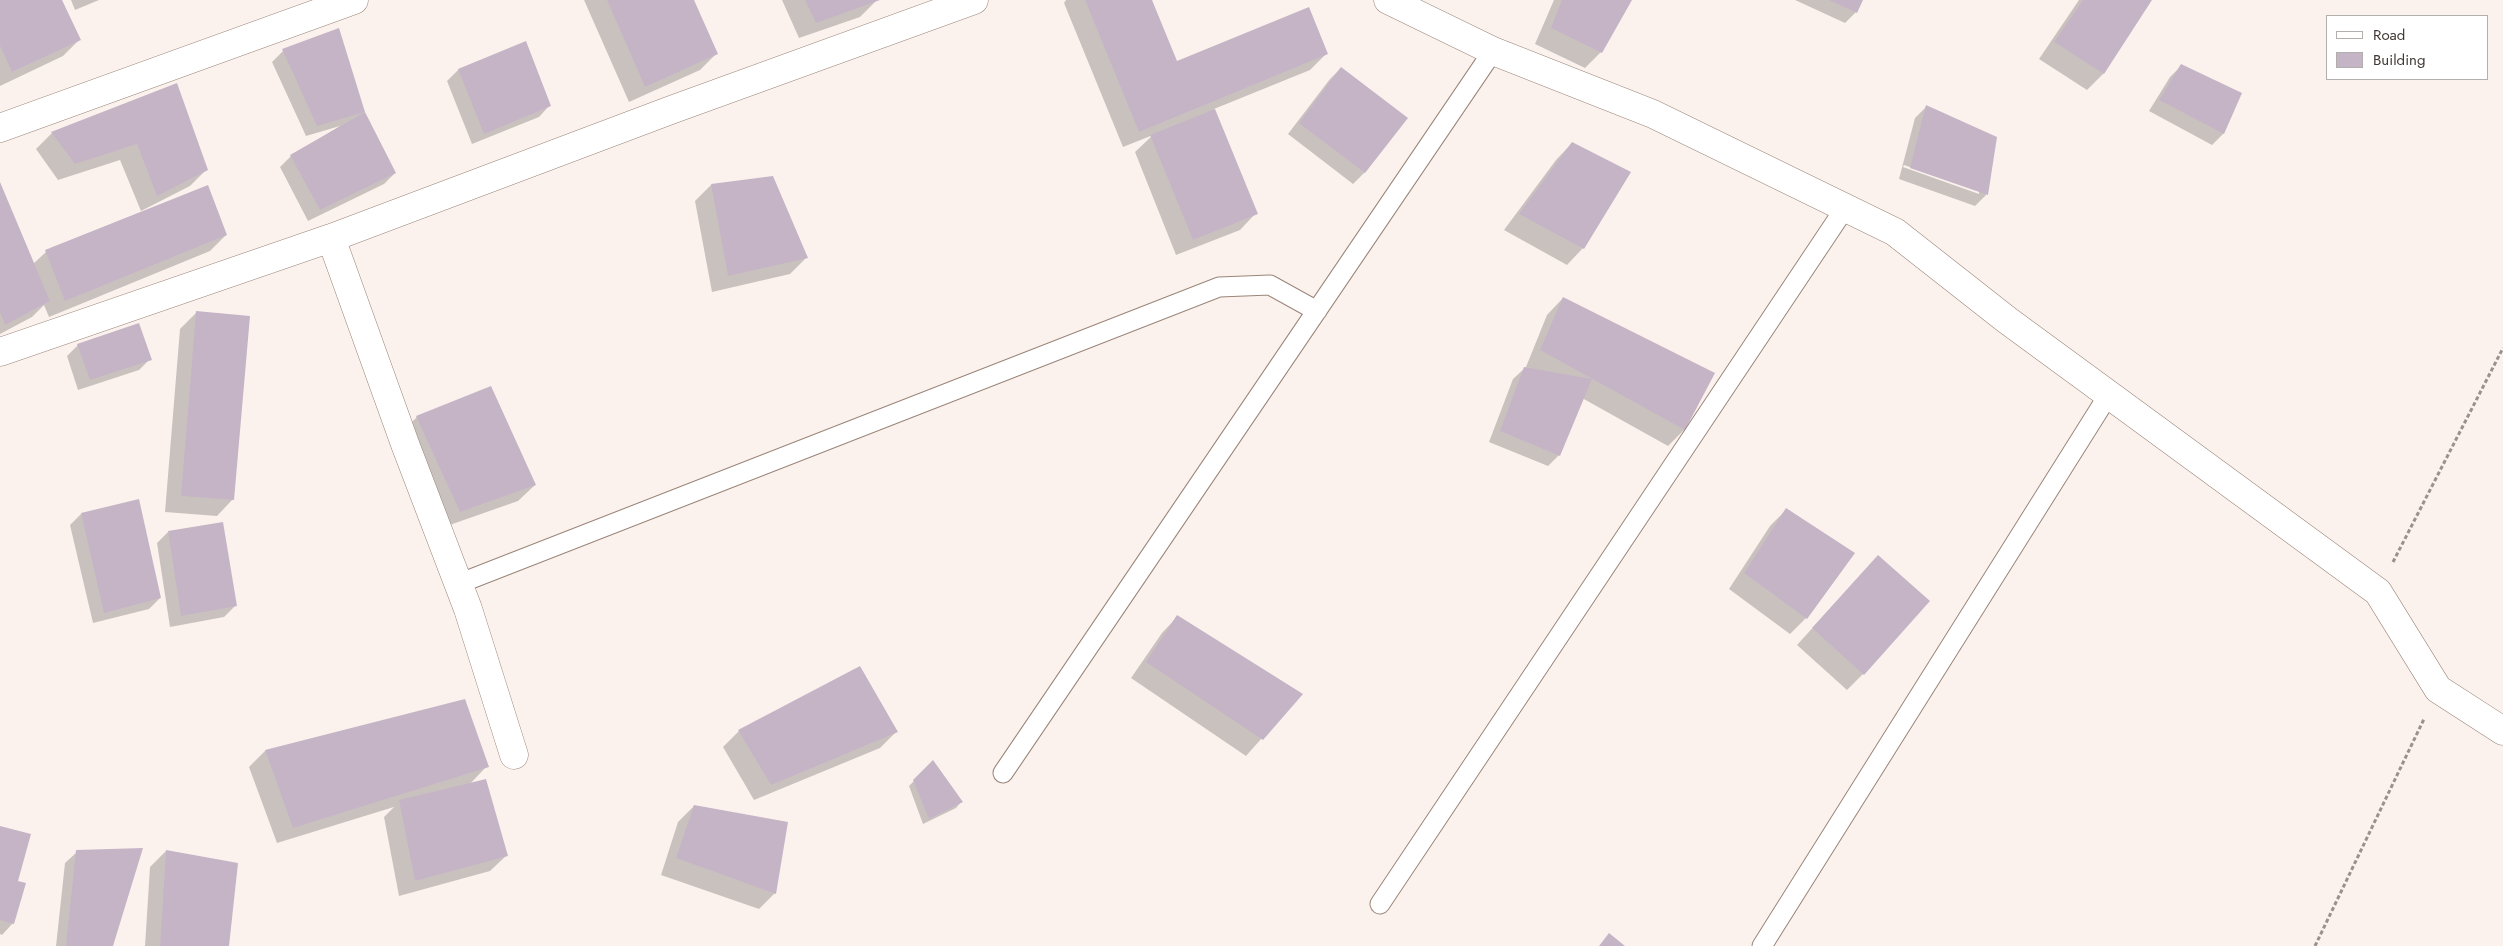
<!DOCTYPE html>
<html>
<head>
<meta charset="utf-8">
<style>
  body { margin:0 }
  #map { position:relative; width:2503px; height:946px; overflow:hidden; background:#fcf2ed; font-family:Jost,sans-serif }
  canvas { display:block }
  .legend { position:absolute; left:2326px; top:15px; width:162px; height:65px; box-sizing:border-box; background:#fff; border:1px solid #b3afad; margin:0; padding:6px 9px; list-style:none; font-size:15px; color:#413833 }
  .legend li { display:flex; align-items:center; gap:10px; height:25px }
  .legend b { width:25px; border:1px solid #b3afad }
</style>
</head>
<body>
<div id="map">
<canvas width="2503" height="946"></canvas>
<ul class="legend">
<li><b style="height:6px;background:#fff"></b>Road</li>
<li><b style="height:14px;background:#c5b4c6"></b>Building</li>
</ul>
</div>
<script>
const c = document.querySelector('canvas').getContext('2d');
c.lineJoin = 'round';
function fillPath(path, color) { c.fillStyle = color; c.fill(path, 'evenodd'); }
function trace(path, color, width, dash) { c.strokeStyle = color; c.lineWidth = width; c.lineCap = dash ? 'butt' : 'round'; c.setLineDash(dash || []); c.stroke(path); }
fillPath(new Path2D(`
  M0,0H61L79,40L63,56L0,86Z
  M71,0H99L75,10Z
  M584,0H693L716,54L700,70L629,102Z
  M782,0H876V1L860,17L799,38Z
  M1066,0H1151L1176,63L1327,53L1310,70L1214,109L1256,213L1240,230L1176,255L1135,152L1153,135L1123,147L1064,3Z
  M1554,0H1631L1601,52L1585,68L1535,44Z
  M1795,0H1862L1856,12L1845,23Z
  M2079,0H2151L2103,74L2087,90L2039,59Z
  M338,29L364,112L395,173L384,184L308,221L280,167L291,156L340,126L306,136L272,62L283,51Z
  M525,43L550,105L539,117L472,144L447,81L458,70Z
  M2181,66L2241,93L2223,134L2212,145L2149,111L2170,77Z
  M1341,68L1406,118L1364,173L1353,184L1288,134L1330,79Z
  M176,84L206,170L190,186L141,211L120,160L58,180L36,149L52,133Z
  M1926,107L1996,137L1986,195L1975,206L1899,179L1915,118ZM1904,165L1979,191V194L1903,167Z
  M1572,143L1583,248L1567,265L1504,230L1556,160Z
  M0,185L33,264L46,252L207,187L226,235L210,251L49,317L44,305L32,317L0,334Z
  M711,185L806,258L790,274L712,292L695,201Z
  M1563,298L1714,373L1684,430L1668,446L1582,398L1559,455L1548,466L1489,442L1513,379L1526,367L1547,315Z
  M196,313L233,499L217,516L165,512L180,329Z
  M78,345L150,359L139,370L78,390L67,356Z
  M417,417L535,485L518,501L444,527L401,433Z
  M1786,510L1806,618L1790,634L1729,589L1770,526Z
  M81,514L160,598L149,609L93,623L70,525Z
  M168,532L235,606L224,617L170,627L157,543Z
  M1878,556L1863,674L1847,690L1797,645Z
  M1178,616L1301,694L1246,756L1131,678L1162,633Z
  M739,731L896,732L880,748L754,800L723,747Z
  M265,751L487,766L469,785L507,855L490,871L399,896L384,817L394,807L277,843L249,767Z
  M933,762L961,802L956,808L923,824L909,786Z
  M694,806L775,893L759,909L661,875L678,822Z
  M0,827L16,882L13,923L2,935L0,934Z
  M166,851L227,946H145L150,867Z
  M77,852L112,946H56L65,863Z`), '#0003');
fillPath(new Path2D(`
  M0,0H62L81,40L12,72L0,46Z
  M607,0H694L718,54L645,87Z
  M805,0H880L816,23Z
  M1085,0H1152L1177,61L1309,7L1328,54L1139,132Z
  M1562,0H1632L1602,53L1551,28Z
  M1829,0H1863L1857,13Z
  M2083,0H2152L2104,74L2054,42Z
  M339,28L365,112L396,173L320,210L290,155L365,112L317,126L282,49Z
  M526,41L551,106L484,134L458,69Z
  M2181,64L2242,93L2224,134L2159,100Z
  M1341,67L1408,118L1365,173L1299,123Z
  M177,83L208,170L157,196L137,144L75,164L51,132Z
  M1926,105L1997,137L1988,195L1910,168Z
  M1215,109L1258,214L1193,240L1150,135Z
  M1572,142L1631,172L1584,249L1519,214Z
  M773,176L808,258L728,276L711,184Z
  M0,182L50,301L5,325L0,312Z
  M208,185L227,235L65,301L45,250Z
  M1563,297L1715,373L1685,430L1540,350Z
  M196,311L250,316L234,500L181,496Z
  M139,323L152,360L90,380L77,344Z
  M1524,367L1592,379L1560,456L1500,431Z
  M491,386L536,485L460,512L416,416Z
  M139,499L161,598L104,613L81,513Z
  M1786,508L1855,553L1807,619L1744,573Z
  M223,522L237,606L181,616L168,531Z
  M1878,555L1930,601L1864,675L1812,628Z
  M1177,615L1303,694L1263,740L1146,662Z
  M860,666L898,732L771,785L738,730Z
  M465,699L489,767L293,828L265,750Z
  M933,760L963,802L929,819L913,780Z
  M486,779L508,856L415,881L399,800Z
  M694,805L788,822L776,894L676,858Z
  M0,826L31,834L18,881L26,883L14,924L0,920Z
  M143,848L113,946H66L76,850Z
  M166,850L238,863L229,946H160Z
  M1609,933L1625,946H1599Z`), '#c5b4c6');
const lane = new Path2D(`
  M458,584L1219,287L1270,285L1317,311
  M1003,773L1493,51
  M1380,904L1845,208
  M1762,946L2109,394`);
const street = new Path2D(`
  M1388,0L1493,51L1653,114L1895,232L2007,320L2378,592L2438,689L2503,731
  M0,128L354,0
  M331,238L405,444L468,609L514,755
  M0,352L331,238L671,110L974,0`);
trace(lane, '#9a8579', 21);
trace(street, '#9a8579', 29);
trace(new Path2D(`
  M2393,562L2503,348
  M2315,946L2424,719`), '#9b918c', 3, [4, 2.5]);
trace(lane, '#fff', 19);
trace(street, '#fff', 28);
</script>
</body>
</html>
